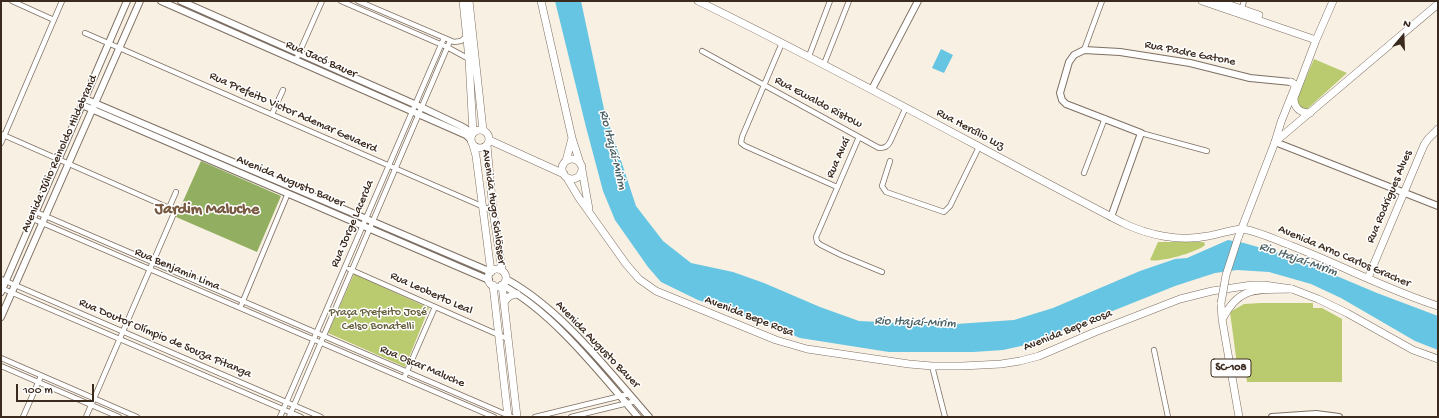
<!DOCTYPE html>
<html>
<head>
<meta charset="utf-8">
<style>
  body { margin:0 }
  #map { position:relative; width:1439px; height:418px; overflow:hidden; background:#f8f0e2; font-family:"Gochi Hand",sans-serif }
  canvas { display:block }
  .frame { position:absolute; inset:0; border:2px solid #3b2a1e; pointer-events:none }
  .north { position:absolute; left:1383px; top:16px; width:40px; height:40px; -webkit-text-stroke:3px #fff; paint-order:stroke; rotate:19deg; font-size:11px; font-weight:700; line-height:16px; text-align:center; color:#3b2a1e }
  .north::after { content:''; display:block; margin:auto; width:14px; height:18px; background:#3b2a1e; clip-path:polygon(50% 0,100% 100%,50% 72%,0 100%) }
  .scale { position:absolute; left:16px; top:384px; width:78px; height:18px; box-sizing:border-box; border:2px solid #3b2a1e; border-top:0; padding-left:5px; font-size:12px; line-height:14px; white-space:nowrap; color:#3b2a1e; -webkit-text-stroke:3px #fff; paint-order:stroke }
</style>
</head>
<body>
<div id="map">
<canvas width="1439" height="418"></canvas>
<div class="frame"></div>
<div class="north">N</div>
<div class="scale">100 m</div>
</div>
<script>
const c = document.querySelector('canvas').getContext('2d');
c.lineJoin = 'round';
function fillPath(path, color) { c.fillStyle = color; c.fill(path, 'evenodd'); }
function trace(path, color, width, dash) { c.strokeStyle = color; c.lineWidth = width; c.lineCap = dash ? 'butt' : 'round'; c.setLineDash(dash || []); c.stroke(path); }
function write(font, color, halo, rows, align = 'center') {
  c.font = font + ' "Gochi Hand",sans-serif'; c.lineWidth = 3; c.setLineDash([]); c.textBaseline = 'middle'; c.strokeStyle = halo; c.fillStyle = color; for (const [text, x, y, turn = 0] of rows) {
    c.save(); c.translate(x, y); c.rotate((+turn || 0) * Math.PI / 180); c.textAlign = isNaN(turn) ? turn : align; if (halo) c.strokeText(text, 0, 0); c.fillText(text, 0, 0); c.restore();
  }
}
fillPath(new Path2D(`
  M1314,59L1347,73L1305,111L1297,104V99Z
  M1158,242H1204L1205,245C1198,252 1159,263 1150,260Z
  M354,274L429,308L405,367L328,333Z
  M1261,303H1313V308H1322L1342,319V382H1247L1246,372H1238L1230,312L1244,304Z`), '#b9cb6e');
fillPath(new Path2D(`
  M201,161L281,196L257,252L176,217Z`), '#92af61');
fillPath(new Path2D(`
  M555,1H581L604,109L636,206L663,241L691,263L733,272L764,283L820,307L859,321L942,325L1014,320L1053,308L1140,271L1175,259L1187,258L1228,240L1244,243L1289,256L1377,293L1438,316V350L1415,341L1341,298L1311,284L1269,272L1237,270L1215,273L1175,286L1030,344L1003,350L973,352H889L800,338L752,318L698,300L661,282L648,267L615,220L603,191L586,127Z
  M941,49L953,55L944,73L932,68Z`), '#65c5e3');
const minor = new Path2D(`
  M12,1L54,20
  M341,1L447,47L469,59
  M358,1L454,42L461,41L467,36
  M1241,11L1244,1
  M85,33L493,211
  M782,43L742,137L741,143L745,146L837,187
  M1084,50L1102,1
  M702,51L879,148C885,148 887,147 890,142L906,107
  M809,56L830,1
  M296,60L322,1
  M824,64L849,1
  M272,114L283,90
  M1141,133L1207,151
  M1,134L169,208
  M859,137L816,237L817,242L821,245L841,255L882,272
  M1,143L62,1
  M890,161L882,186L886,192L944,212L950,206L979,147
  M1084,173L1105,118
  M36,212L512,417
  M33,219L494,417
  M349,269L508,339
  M1,279L321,417
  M1,288L301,417
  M240,308L288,193
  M1154,350L1168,417
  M1,358L137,417
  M1,366L119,417
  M932,366L945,417
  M404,378L435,307
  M23,417L41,376
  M86,417L175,211L169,208L176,192
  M280,417L444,38
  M289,417L450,41
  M535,417L629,394
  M571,417L636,401`);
const tertiary = new Path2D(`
  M161,1L466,135L471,140
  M181,1L421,107L463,127L472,133
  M872,89L918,1
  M85,99L491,272
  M82,105L489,280
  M1275,142L1438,206
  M1111,217L1141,133L1066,104L1062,100L1060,93L1069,62L1074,55L1084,50L1120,52L1190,63L1250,78L1291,82
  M506,279C561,309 608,370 649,417
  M502,285C553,312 600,373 638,417
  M1,292L127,1
  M1,317L140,1
  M1272,417L1316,414L1339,417`);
const secondary = new Path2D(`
  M463,1L469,59L473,133
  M469,1L483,130
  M541,1L572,138L580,163
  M698,1C842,71 981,149 1123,223C1148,235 1179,242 1208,236C1216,235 1237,228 1243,229C1260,232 1276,240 1292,246C1341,265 1388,290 1438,306
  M1202,1L1316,40
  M1218,1L1259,15
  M1310,113C1300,113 1294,108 1294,98L1316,40L1333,1
  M471 139a9 9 0 1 1 18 0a9 9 0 1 1-18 0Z
  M489,140L564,174
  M1275,142L1281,122L1295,87L1294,84L1291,82
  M473,145L476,156L491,272
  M487,145L493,211L502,270
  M562 169a10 10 0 1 1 20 0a10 10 0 1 1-20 0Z
  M566,161L572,138
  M582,170L589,209
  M567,178L579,198L626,264L639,279L656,291L776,340L807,349L909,364L932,366H962L1001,364L1020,361L1039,356L1095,332L1180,299L1212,291L1252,285H1264L1292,289L1318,299L1347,313L1413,350L1438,359
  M488 278a9 9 0 1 1 18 0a9 9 0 1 1-18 0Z
  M1368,278L1424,145L1428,139L1438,129
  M493,285L508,417
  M502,285L517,417
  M504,303C507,297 510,295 517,294`);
const primary = new Path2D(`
  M1238,238L1275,142L1438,4
  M1221,303L1222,319L1239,417
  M1223,318C1240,285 1258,290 1292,289`);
trace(minor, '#7d6f63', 6);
trace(tertiary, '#7d6f63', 8);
trace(secondary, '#7d6f63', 8);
trace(primary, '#7d6f63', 8);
trace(minor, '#fff', 4.5);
trace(tertiary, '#fff', 6);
trace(secondary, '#fff', 7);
trace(primary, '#fff', 7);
const primaryBridge = new Path2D(`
  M1221,303L1226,275L1238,238`);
trace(primaryBridge, '#7d6f63', 8, []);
trace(primaryBridge, '#fff', 7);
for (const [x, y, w] of [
  [1231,368,40]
]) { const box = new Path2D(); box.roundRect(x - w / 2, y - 9, w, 18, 3); c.fillStyle = '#fff'; c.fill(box); trace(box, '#3b2a1e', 1); }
write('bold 11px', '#3b2a1e', null, [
  ["SC-108",1231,368]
]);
write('12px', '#3b2a1e', '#fff', [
  ["Rua Padre Gatone",1190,54,11],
  ["Rua Jacó Bauer",321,60,24],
  ["Rua Ewaldo Ristow",818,103,28],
  ["Rua Prefeito Victor Ademar Gevaerd",293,113,24],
  ["Rua Hercílio Luz",970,130,28],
  ["Avenida Júlio Reinoldo Hildebrand",60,154,-66],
  ["Rua Avaí",839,158,-66],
  ["Avenida Augusto Bauer",290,182,23],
  ["Rua Rodrigues Alves",1390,197,-67],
  ["Avenida Hugo Schlösser",493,207,82],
  ["Rua Jorge Lacerda",353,224,-67],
  ["Avenida Arno Carlos Gracher",1344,257,23],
  ["Rua Benjamin Lima",177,270,23],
  ["Rua Leoberto Leal",431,294,24],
  ["Avenida Bepe Rosa",749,317,21],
  ["Avenida Bepe Rosa",1068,331,-22],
  ["Rua Doutor Olímpio de Souza Pitanga",165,339,23],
  ["Avenida Augusto Bauer",597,345,46],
  ["Rua Oscar Maluche",422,367,23]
]);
write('12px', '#615a36', '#fff', [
  ["Praça Prefeito José",378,313],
  ["Celso Bonatelli",378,327]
]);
write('italic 13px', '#4a6063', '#fff', [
  ["Rio Itajaí-Mirim",612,150,76],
  ["Rio Itajaí-Mirim",1298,260,19],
  ["Rio Itajaí-Mirim",915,323,2]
]);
write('bold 16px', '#785941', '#fff', [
  ["Jardim Maluche",207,211]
]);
</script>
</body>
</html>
